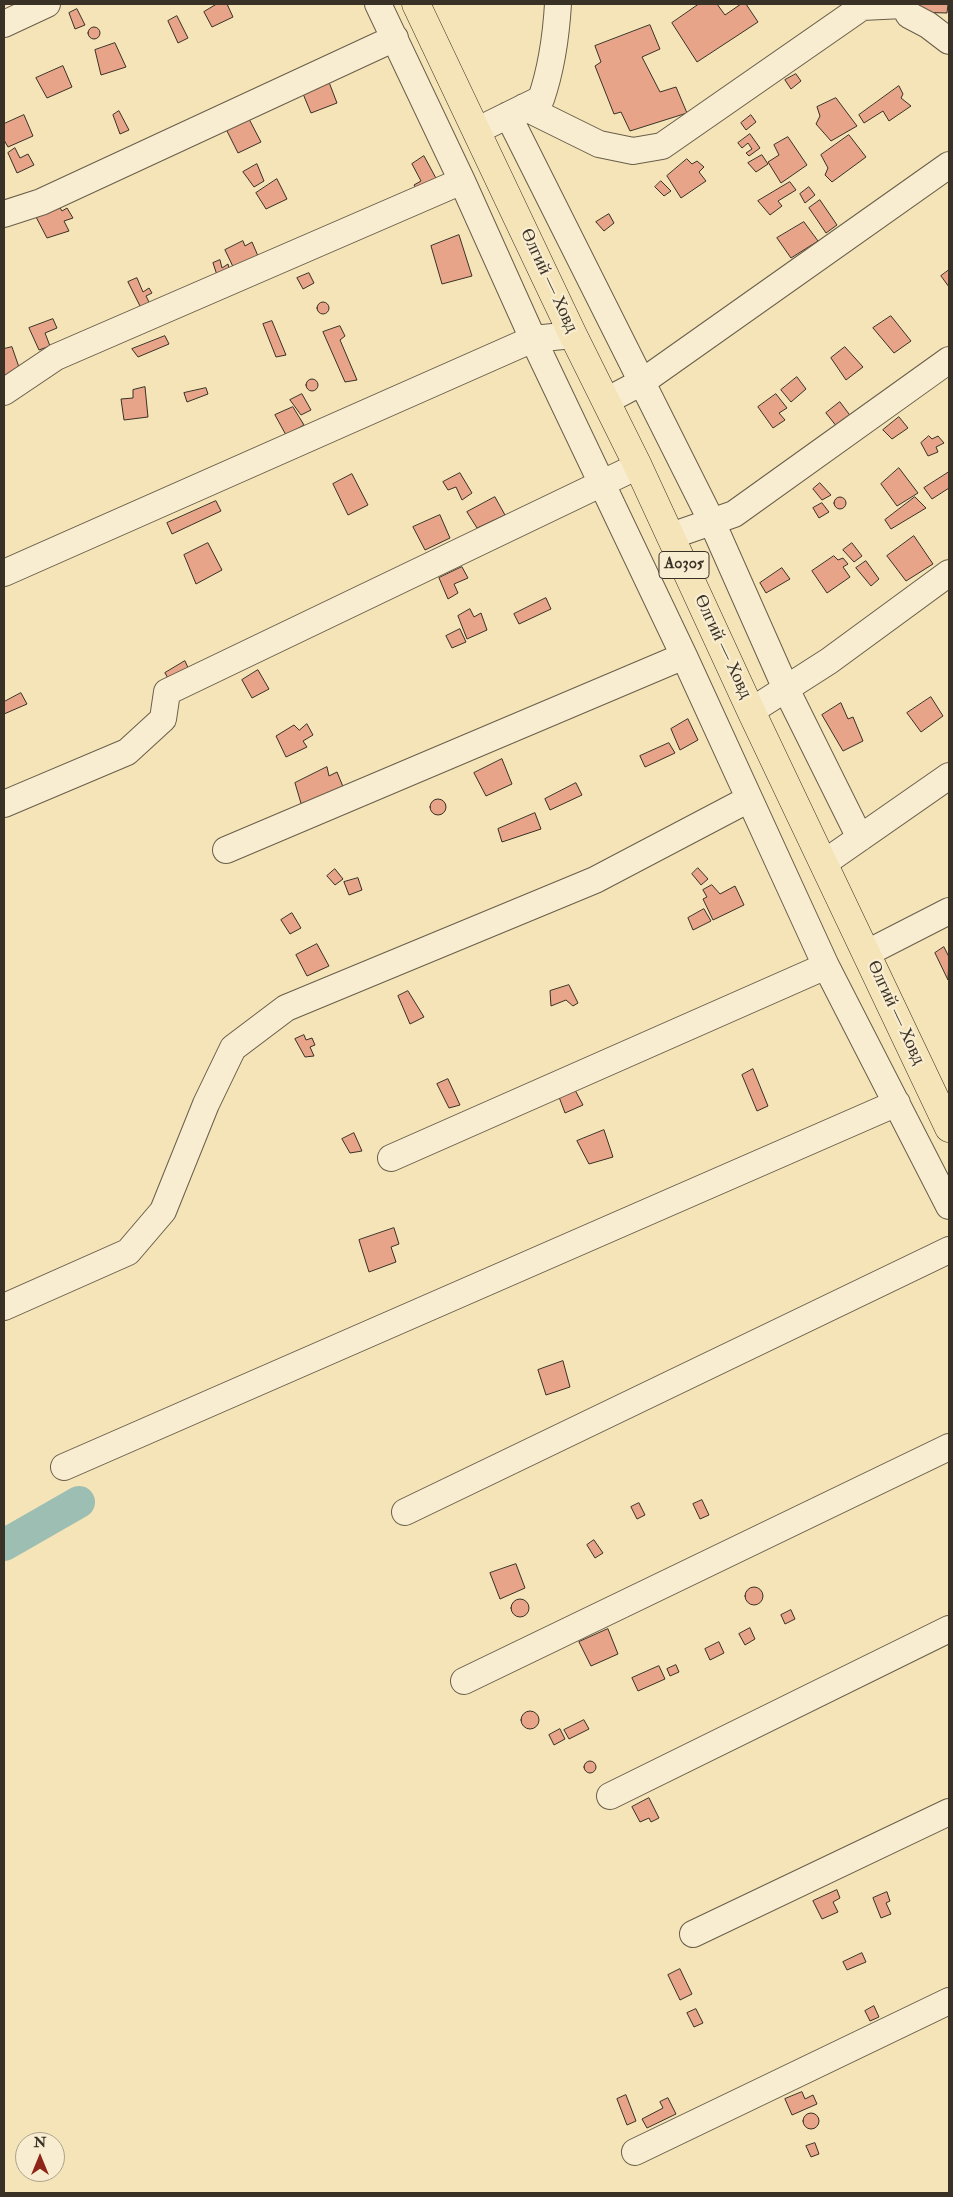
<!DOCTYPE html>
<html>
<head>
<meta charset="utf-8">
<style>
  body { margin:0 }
  #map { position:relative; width:953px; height:2197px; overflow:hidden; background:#f5e4b7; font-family:"IM FELL Double Pica",serif }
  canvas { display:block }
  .frame { position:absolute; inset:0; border:5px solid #393126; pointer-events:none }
  .north { position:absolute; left:15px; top:2132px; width:50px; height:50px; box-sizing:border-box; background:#f8edd0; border:1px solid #aca28c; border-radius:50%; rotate:0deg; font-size:14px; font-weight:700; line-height:20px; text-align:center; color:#393126 }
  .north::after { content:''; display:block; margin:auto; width:18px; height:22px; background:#8f2418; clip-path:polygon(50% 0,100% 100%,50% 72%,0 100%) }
</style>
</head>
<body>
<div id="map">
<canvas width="953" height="2197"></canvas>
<div class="frame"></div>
<div class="north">N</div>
</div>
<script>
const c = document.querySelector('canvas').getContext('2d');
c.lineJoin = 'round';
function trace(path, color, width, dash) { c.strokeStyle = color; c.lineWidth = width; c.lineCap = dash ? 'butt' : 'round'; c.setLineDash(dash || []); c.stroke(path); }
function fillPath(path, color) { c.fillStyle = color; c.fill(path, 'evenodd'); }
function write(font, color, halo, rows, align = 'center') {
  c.font = font + ' "IM FELL Double Pica",serif'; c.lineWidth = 4.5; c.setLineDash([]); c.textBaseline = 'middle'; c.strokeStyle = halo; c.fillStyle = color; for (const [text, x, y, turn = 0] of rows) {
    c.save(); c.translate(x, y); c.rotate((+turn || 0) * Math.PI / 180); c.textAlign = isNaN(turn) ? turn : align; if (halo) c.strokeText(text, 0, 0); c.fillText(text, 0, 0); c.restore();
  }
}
trace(new Path2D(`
  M4,1545L79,1502`), '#9dbeb3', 32);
const building = new Path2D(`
  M217,4H227L233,17L212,27L204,12Z
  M699,4H717L725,15L741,4H746L758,22L697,62L672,23Z
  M914,4H948L947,13L913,12Z
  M77,9L85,25L75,29L69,13Z
  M177,16L188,38L178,43L168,21Z
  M650,25L660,49L642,57L660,92L676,87L687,113L630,131L621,112L614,114L595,66L601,62L595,46Z
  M88 33a6 6 0 1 1 12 0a6 6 0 1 1-12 0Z
  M115,43L126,67L101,75L95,50Z
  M63,66L72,87L47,98L36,78Z
  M796,74L801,81L791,89L785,80Z
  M327,77L337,103L311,113L301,89Z
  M899,86L903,94L901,98L911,106L889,121L883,111L864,123L859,115Z
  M836,98L857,126L831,141L816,124L820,116L817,107Z
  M119,111L129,130L120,134L113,115Z
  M24,115L33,136L8,147L4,140V124Z
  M751,115L756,122L746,130L741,123Z
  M249,119L261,142L238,153L227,131Z
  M750,134L760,148L749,156L746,153L752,149L748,143L742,148L738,143Z
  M849,135L866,157L832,182L825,175L828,168L821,155Z
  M788,137L807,165L781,183L768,162L779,155L774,145Z
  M15,148L20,158L28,154L34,165L17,173L8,153Z
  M762,155L768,164L756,172L748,163Z
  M424,156L438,182L419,193L414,185L421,181L412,164Z
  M687,159L692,164L697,161L704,167L699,172L706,181L681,198L667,176Z
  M257,164L264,181L254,187L243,172Z
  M277,179L287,199L266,209L256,193Z
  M661,181L671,191L664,196L655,187Z
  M790,182L796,190L778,201L782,206L770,215L758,201Z
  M809,187L815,195L805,203L800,194Z
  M820,200L837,225L826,233L809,208Z
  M57,203L62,211L67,208L73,218L64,221L69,231L47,238L35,215Z
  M609,214L614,223L604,231L596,222Z
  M804,222L818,241L791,258L777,238Z
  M459,235L472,276L442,284L431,246Z
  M243,241L245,246L252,242L261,263L237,275L225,250Z
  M220,260L222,268L228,264L231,277L219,281L213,263Z
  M949,270V287L941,276Z
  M309,273L314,283L303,289L297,278Z
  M137,278L143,292L149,288L152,293L146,296L151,306L142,310L128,282Z
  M317 308a6 6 0 1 1 12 0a6 6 0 1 1-12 0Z
  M891,316L911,341L894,353L873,328Z
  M53,319L57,328L45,333L50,346L39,350L29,328Z
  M272,321L286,355L276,357L263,324Z
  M340,326L345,336L340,340L357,380L345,382L323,332Z
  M165,336L169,344L138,357L132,349Z
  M12,347L21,373L4,377V349Z
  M845,347L863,367L846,380L831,358Z
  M797,377L806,389L791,402L781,390Z
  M306 385a6 6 0 1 1 12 0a6 6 0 1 1-12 0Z
  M145,387L148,417L124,420L121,399L133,398V390Z
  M206,388L208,394L187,402L184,393Z
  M302,394L311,410L301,415L290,400Z
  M776,394L787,408L779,413L785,420L773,428L758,407Z
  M840,402L855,422L841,432L826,413Z
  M293,407L304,425L286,435L275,415Z
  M899,417L908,428L892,439L883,430Z
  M929,436L932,439L938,436L944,443L936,447L938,452L928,456L921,443Z
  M899,468L918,493L897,506L881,484Z
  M949,472V488L932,499L924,488Z
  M460,473L472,493L462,500L456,487L448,490L443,482Z
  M352,474L368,505L348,515L333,484Z
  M820,483L831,495L822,500L813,489Z
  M834 503a6 6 0 1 1 12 0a6 6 0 1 1-12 0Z
  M495,497L505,515L477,528L467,512Z
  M915,497L926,508L891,529L885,520Z
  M216,501L221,511L172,534L167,523Z
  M822,503L829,512L819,518L813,508Z
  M440,515L450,538L425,550L413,527Z
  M914,536L933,564L906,581L887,556Z
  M208,543L222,570L196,584L184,555Z
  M852,543L862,556L854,562L843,550Z
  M834,556L838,560L843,558L848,564L843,567L850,577L827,593L812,571Z
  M866,561L879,579L871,586L856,568Z
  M462,567L468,578L454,584L458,593L448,599L439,578Z
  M782,568L790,579L766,593L760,583Z
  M546,598L551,609L519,624L514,614Z
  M470,609L474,617L481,613L487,630L467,639L458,616Z
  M460,629L466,642L452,648L446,636Z
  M185,661L190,672L169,680L165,673Z
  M258,670L269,689L252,698L242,680Z
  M21,693L27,704L4,714V702Z
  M931,697L943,716L921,732L907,713Z
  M841,703L848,719L853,717L863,741L843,751L822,715Z
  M688,719L698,740L680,750L671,729Z
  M307,724L313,735L303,741L307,747L286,757L276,736L294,725L299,730Z
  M669,743L675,753L645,767L640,756Z
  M502,759L512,784L486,796L474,773Z
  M327,767L329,776L337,772L346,794L303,810L295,783Z
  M576,783L582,795L550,810L545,799Z
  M430 807a8 8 0 1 1 16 0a8 8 0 1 1-16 0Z
  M535,813L541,829L502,842L498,829Z
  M698,868L708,879L701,885L692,874Z
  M335,869L343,879L335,885L327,876Z
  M358,878L362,890L349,895L344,882Z
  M712,885L720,894L735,886L744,905L713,920L703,899L707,897L703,890Z
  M704,909L711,921L693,930L688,918Z
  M292,913L301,928L290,934L281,920Z
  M317,944L329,966L307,976L296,955Z
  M944,947L949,957L948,980L935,953Z
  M569,985L578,1003L573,1006L566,1000L551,1006L550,991Z
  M408,991L424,1017L410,1024L398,996Z
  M304,1035L306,1040L312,1038L315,1045L310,1047L314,1056L305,1057L295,1039Z
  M753,1069L768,1106L757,1111L742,1075Z
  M448,1079L460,1105L449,1108L437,1084Z
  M575,1090L583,1105L565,1113L559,1097Z
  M604,1130L613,1157L589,1164L577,1141Z
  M354,1133L362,1151L350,1153L342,1139Z
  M394,1228L399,1244L391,1247L396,1262L369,1272L359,1240Z
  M563,1361L570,1387L546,1395L538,1370Z
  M702,1500L709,1515L700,1519L693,1504Z
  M639,1503L645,1515L637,1519L631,1507Z
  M594,1540L603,1553L595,1558L587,1545Z
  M516,1564L525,1588L500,1599L490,1573Z
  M745 1596a9 9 0 1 1 18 0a9 9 0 1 1-18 0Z
  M511 1608a9 9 0 1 1 18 0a9 9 0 1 1-18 0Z
  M791,1610L795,1619L785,1624L781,1615Z
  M750,1628L755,1639L745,1645L739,1634Z
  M608,1629L618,1654L591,1666L579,1642Z
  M719,1642L724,1653L710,1660L705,1649Z
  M676,1665L679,1672L670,1676L667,1669Z
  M659,1666L665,1679L638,1691L632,1678Z
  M521 1720a9 9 0 1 1 18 0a9 9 0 1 1-18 0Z
  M584,1720L589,1729L569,1739L564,1730Z
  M560,1729L565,1739L554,1745L549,1735Z
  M584 1767a6 6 0 1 1 12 0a6 6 0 1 1-12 0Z
  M649,1798L659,1818L651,1822L649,1818L640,1822L632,1807Z
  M837,1890L840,1898L833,1902L838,1912L822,1919L813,1901Z
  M887,1892L890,1901L886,1903L891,1914L881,1918L873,1898Z
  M862,1953L866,1962L847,1970L843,1962Z
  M680,1969L692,1994L680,2000L668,1975Z
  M874,2006L879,2017L870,2021L865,2011Z
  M696,2009L703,2023L694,2027L687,2013Z
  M802,2092L805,2099L813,2095L817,2104L792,2115L785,2099Z
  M626,2095L636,2121L627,2125L617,2099Z
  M668,2098L676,2114L647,2128L642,2119L663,2108L660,2102Z
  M803 2121a8 8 0 1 1 16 0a8 8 0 1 1-16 0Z
  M815,2143L819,2154L811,2157L806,2146Z`);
fillPath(building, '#e8a489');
trace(building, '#393126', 1);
const minor = new Path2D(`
  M378,4L462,181L533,339L684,656L826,966L949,1206
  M903,4L909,15L928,25L949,41
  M4,24L47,4
  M524,107L599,144L633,151L662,146L862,7L903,5
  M508,115L712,522L786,689L860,838
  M476,131L541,99C552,67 556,37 558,4
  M4,214L41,202L395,38
  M4,392L56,357L462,181
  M606,401L642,382L949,165
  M671,536L734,514L949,360
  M4,573L533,339L573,335
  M751,711L829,661L949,573
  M4,804L127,752L163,719L167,692L638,466
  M226,850L684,656
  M824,863L949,776
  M867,953L949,911
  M391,1158L826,966
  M4,1307L128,1252L163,1211L206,1104L233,1048L286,1008L595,880L749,799
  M64,1467L897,1103
  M405,1512L949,1250
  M464,1681L949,1447
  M610,1796L949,1629
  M693,1934L949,1812
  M635,2152L949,2001`);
const highway = new Path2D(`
  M416,4L573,335L638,466L751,711L949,1128`);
trace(minor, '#685e4a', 28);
trace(highway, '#393126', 29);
trace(minor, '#f8edd0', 26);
trace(highway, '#f5e4b7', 28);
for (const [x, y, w] of [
  [684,565,50]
]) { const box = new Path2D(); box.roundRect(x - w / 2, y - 13.5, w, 27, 4); c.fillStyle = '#f8edd0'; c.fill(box); trace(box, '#393126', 1); }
write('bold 16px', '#393126', null, [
  ["A0305",684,565]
]);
write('18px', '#393126', '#f8edd0', [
  ["Өлгий — Ховд",548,281,65],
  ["Өлгий — Ховд",722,647,65],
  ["Өлгий — Ховд",895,1013,65]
]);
</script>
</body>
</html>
